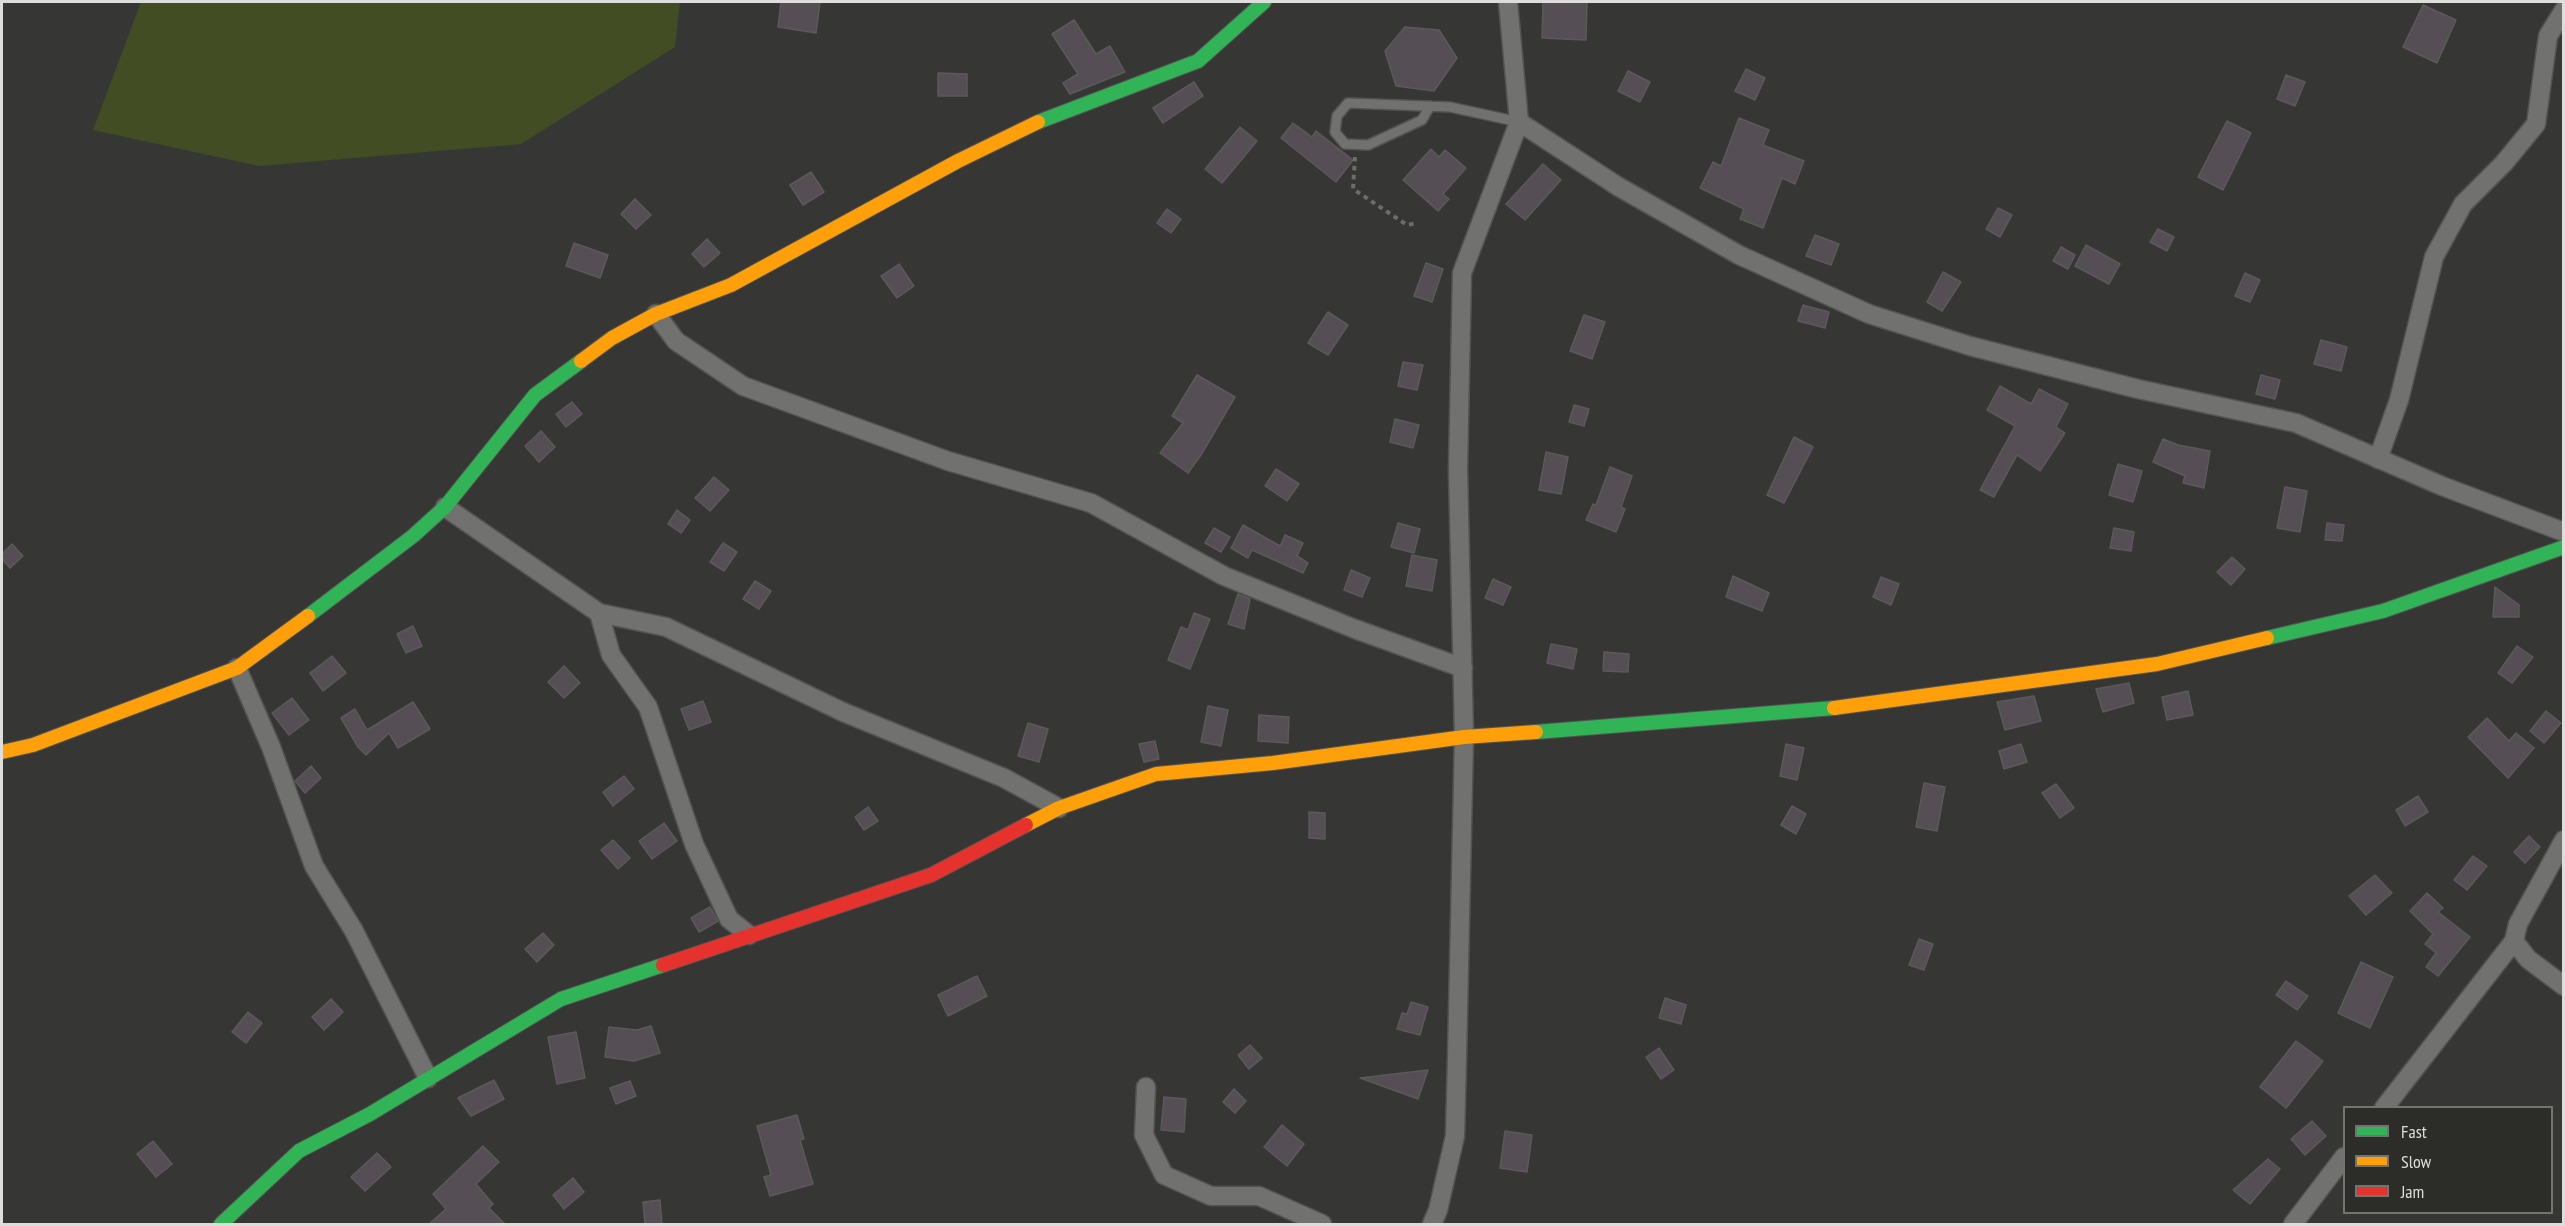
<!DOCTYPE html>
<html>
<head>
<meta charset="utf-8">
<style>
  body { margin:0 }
  #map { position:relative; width:2565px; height:1226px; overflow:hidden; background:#363734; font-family:"PT Sans Narrow",sans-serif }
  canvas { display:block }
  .frame { position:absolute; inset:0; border:3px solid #dddedb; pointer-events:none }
  .legend { position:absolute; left:2343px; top:1106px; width:210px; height:108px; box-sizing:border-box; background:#2c2d29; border:2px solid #737470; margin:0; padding:8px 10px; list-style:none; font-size:18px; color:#dddedb }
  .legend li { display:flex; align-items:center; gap:12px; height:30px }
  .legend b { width:30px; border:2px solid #737470 }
</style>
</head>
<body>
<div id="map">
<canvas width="2565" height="1226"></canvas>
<div class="frame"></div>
<ul class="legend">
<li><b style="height:8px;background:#30b455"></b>Fast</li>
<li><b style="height:8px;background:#ff9f0a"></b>Slow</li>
<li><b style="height:8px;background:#e5322d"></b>Jam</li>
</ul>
</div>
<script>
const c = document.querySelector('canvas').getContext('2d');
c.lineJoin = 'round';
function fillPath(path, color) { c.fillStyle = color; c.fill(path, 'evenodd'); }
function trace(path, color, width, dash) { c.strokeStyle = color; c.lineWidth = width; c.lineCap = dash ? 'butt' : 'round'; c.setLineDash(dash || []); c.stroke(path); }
fillPath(new Path2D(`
  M141,2H680L675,47L521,144L259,166L93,130Z`), '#424d24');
const building = new Path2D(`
  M781,2H820L816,33L778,27Z
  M1543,2H1587L1586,40L1542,38Z
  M2423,5L2456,20L2437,63L2403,47Z
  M1074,20L1096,54L1110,46L1125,72L1070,94L1063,83L1078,74L1052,34Z
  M1405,27L1439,30L1457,58L1434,91L1396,86L1385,51Z
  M1746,69L1765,78L1755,100L1735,91Z
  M1628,71L1650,82L1640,102L1618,91Z
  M938,73L967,74V96H938Z
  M2286,75L2305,82L2295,106L2277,99Z
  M1194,82L1203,96L1163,123L1153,108Z
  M1739,118L1769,130L1763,145L1804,161L1795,184L1782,178L1763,228L1740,219L1744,209L1700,188L1713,162L1721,166Z
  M2227,121L2251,133L2223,190L2198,177Z
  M1293,123L1312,137L1316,131L1353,160L1336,182L1281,138Z
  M1240,127L1257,141L1222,183L1205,169Z
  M1431,149L1439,157L1445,150L1466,168L1443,194L1449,199L1438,211L1403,180Z
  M1543,164L1561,180L1525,220L1506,204Z
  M811,172L824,192L803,205L790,185Z
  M635,199L651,215L636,229L621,214Z
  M1998,208L2012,215L2000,237L1986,229Z
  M1167,209L1181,219L1171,233L1157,223Z
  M2158,229L2174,237L2167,251L2150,242Z
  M1815,235L1839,244L1831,265L1806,256Z
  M707,239L720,253L704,267L692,254Z
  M574,243L608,255L600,278L566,266Z
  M2086,245L2120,264L2109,284L2075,266Z
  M2061,247L2075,255L2068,269L2053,261Z
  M1426,263L1443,269L1432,302L1414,296Z
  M899,264L914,286L897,298L881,276Z
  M1943,272L1961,282L1942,311L1927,302Z
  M2245,273L2260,280L2250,302L2235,296Z
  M1803,305L1829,312L1825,328L1798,321Z
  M1328,312L1348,325L1328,355L1308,343Z
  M1584,315L1605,322L1592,359L1570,351Z
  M2321,340L2347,347L2341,371L2314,364Z
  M1403,362L1423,365L1417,390L1398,386Z
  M1197,375L1235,397L1201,455L1188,473L1160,453L1183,423L1172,416Z
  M2261,375L2280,380L2275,399L2256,394Z
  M2000,386L2031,404L2039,389L2068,404L2056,427L2065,433L2040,471L2017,455L1994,497L1980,490L2015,426L1987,410Z
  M572,402L582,414L566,427L556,414Z
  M1574,405L1589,409L1584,426L1569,422Z
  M1395,419L1419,425L1413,448L1390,442Z
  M541,431L555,447L539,462L525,446Z
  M1794,437L1813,447L1784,503L1767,495Z
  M2163,439L2178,445L2210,451L2204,488L2183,483L2185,476L2153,462Z
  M1546,452L1568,457L1561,494L1539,490Z
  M2118,464L2142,471L2133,502L2109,495Z
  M1610,467L1632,476L1621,507L1625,509L1616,532L1586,520L1593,504L1596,505Z
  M1276,469L1299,484L1287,501L1265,486Z
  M714,477L729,490L710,511L695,498Z
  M2285,487L2307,491L2300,532L2277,528Z
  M677,510L690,520L681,533L668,524Z
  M1398,523L1420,529L1414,553L1391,547Z
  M2327,523L2344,525L2342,541L2325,540Z
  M1243,525L1280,546L1285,535L1303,543L1297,556L1308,563L1303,573L1252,550L1248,558L1231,548Z
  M1214,528L1230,537L1221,552L1205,543Z
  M2114,528L2134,532L2131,551L2110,548Z
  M723,543L737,552L724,571L710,562Z
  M12,544L23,556L10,568L2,559V554Z
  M1412,555L1437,560L1432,591L1406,586Z
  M2232,557L2245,569L2231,585L2217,572Z
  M1351,570L1370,578L1362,597L1344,590Z
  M1733,576L1769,593L1762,611L1726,597Z
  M1881,577L1899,584L1891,605L1873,597Z
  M1493,579L1511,587L1503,605L1485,598Z
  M755,581L771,591L759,609L743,599Z
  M2495,587L2519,605V617H2493Z
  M1238,594L1250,599L1244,629L1228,624Z
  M1194,613L1210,619L1190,669L1168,660L1181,627L1188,630Z
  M413,626L422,646L406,653L397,634Z
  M1551,644L1577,649L1573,669L1547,663Z
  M2517,646L2533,657L2512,683L2498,673Z
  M1604,652L1629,654L1628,672L1603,671Z
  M332,656L346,673L323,691L310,673Z
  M564,666L580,683L564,698L548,682Z
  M2129,683L2134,703L2103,712L2096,689Z
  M2188,691L2193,715L2167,720L2162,697Z
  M2034,696L2041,721L2005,730L1997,702Z
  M292,698L309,720L289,735L272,713Z
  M703,701L711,722L689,730L681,709Z
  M413,702L430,729L398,748L389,733L366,755L358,747L341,718L355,709L367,730Z
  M1208,706L1228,710L1221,746L1201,742Z
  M2546,711L2561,723L2544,743L2530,731Z
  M1259,715L1289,717L1288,743L1258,741Z
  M2487,718L2509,741L2516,733L2534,748L2508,778L2468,737Z
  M1028,723L1048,729L1039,762L1018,756Z
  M1155,741L1159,759L1144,762L1139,744Z
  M1786,744L1804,748L1797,780L1780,776Z
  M2021,744L2027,762L2004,769L1999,751Z
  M311,766L321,778L305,793L295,781Z
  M624,776L634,789L613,806L603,792Z
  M1924,783L1945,787L1937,831L1916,827Z
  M2056,784L2074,808L2060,818L2042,793Z
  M2418,796L2428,812L2405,826L2396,810Z
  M1792,806L1806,814L1796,834L1781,825Z
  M868,807L878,821L864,830L855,817Z
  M1309,812L1325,813V839L1309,838Z
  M664,823L677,841L652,859L639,841Z
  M2529,836L2540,847L2525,863L2514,852Z
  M613,840L630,858L618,869L601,850Z
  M2473,856L2487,866L2467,890L2454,880Z
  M2375,875L2392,893L2366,915L2349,896Z
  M2427,893L2443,908L2438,912L2470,937L2438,976L2426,967L2436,953L2425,944L2433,934L2410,911Z
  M710,907L718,921L699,932L691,918Z
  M543,933L554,945L537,962L525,949Z
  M1919,939L1933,944L1924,970L1909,965Z
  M2361,962L2393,977L2370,1028L2338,1013Z
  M977,976L987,996L948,1016L938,995Z
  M2286,981L2308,996L2297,1010L2276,995Z
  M1665,998L1686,1005L1681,1024L1659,1018Z
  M331,999L343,1012L324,1030L312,1017Z
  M1411,1002L1428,1007L1420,1035L1397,1029L1402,1013L1407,1014Z
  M248,1012L262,1023L246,1043L232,1032Z
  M651,1026L660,1053L634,1061L605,1057L609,1027L637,1030Z
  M576,1032L585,1078L557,1084L548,1037Z
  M2296,1041L2323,1061L2286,1108L2260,1087Z
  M1250,1045L1262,1058L1249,1069L1238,1055Z
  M1659,1048L1674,1070L1661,1079L1646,1057Z
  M1428,1070L1418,1099L1360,1078Z
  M494,1080L504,1099L471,1116L458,1098Z
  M630,1081L636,1096L616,1104L610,1088Z
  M1234,1089L1246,1101L1235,1113L1223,1102Z
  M1164,1097L1186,1099L1184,1132L1161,1130Z
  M797,1115L804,1139L800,1140L813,1184L770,1196L764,1177L771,1175L757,1126Z
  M2312,1121L2326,1136L2305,1155L2291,1139Z
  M1282,1125L1304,1144L1287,1166L1264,1147Z
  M1505,1131L1532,1135L1527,1172L1500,1168Z
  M153,1141L172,1164L156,1177L137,1154Z
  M483,1146L499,1162L476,1184L493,1204L489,1208L505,1224H429L446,1209L433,1194Z
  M377,1153L391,1167L365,1191L351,1177Z
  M2268,1159L2280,1169L2250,1204L2233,1190Z
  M573,1178L584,1192L564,1209L553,1195Z
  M660,1200L662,1224H645L643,1202Z`);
fillPath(building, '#554f55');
trace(building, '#5a5a59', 1.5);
const lane = new Path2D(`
  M1430,106L1422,120L1368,145L1345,144L1335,132L1337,116L1348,103L1450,107L1519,122`);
const street = new Path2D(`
  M1519,122L1619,187L1739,255L1869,314L1970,346L2138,389L2296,423L2442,486L2564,532
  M656,314L676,341L743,386L948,461L1091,503L1224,576L1355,629L1463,668
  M2378,459L2399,400L2434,257L2463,204L2504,163L2536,124L2548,36L2564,10
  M445,507L599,613L666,627L843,712L1004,778L1059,808
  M599,613L611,655L648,707L694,844L729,919L749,935
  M237,668L271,747L314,866L354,931L428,1078
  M2564,840L2518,924L2514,941L2528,959L2564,986
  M1146,1087L1144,1135L1164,1175L1211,1196H1259L1322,1224
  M2384,1108L2514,941
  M1432,1224L1438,1210L1455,1136L1457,1058L1464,737L1458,469L1462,273L1519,122L1508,2
  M2293,1224L2344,1157`);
const fast = new Path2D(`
  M1038,122L1198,61L1264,2
  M308,616L413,536L445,507L535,395L581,361
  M2267,638L2383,611L2564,547
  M1536,732L1834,708
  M221,1224L299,1151L370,1114L561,999L663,965`);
const slow = new Path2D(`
  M581,361L612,338L656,314L731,285L958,161L1038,122
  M1834,708L2157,664L2267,638
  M2,752L33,745L237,668L308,616
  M1026,825L1059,808L1156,774L1273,763L1464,737L1536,732`);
const jam = new Path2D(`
  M663,965L931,875L1026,825`);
trace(lane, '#535452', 12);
trace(street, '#535452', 21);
trace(fast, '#535452', 16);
trace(slow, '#535452', 16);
trace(jam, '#535452', 16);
trace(new Path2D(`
  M1355,157L1353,189L1407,225L1418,223`), '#6d6e6c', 4, [4.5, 4.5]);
trace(lane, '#717170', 9);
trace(street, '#717170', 18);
trace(fast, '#30b455', 14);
trace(slow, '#ff9f0a', 14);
trace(jam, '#e5322d', 14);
</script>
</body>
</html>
